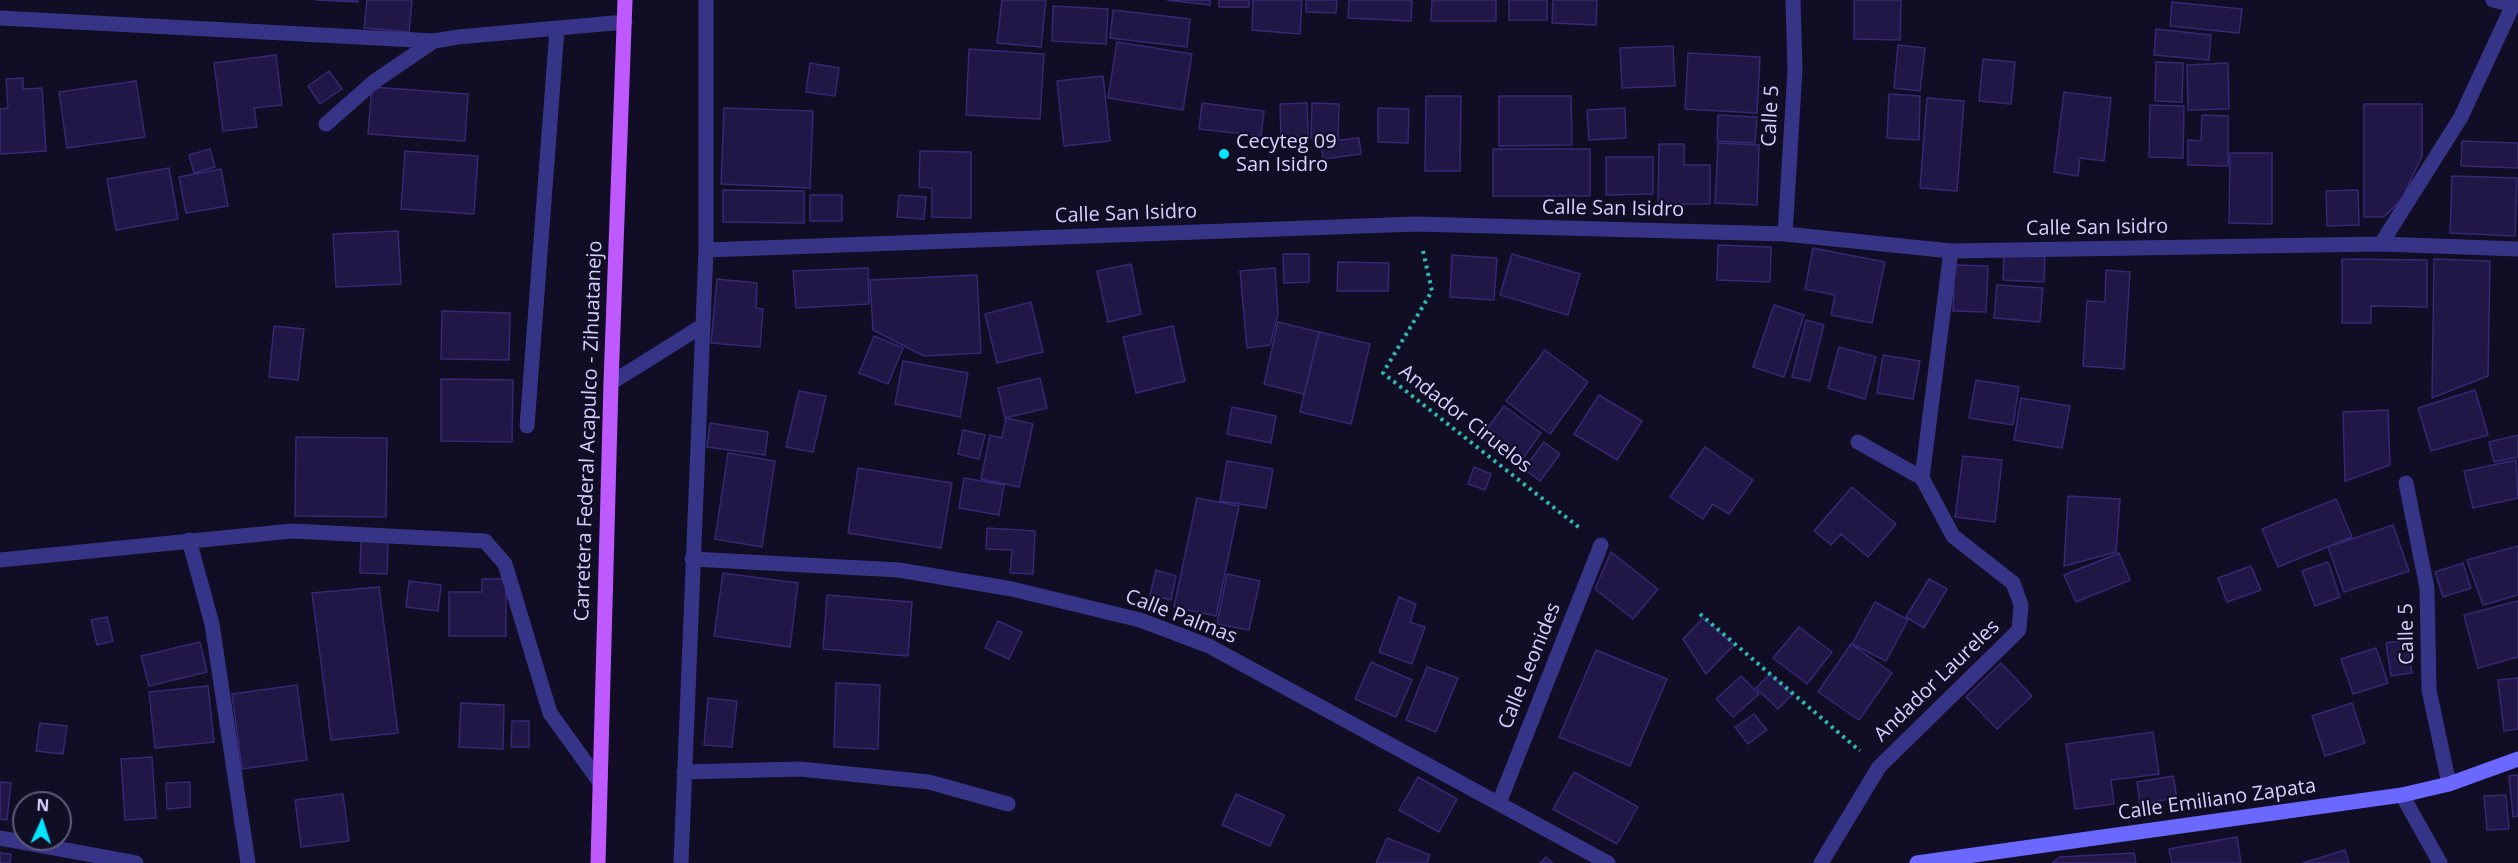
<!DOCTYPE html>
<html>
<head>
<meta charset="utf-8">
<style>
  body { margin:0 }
  #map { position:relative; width:2518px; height:863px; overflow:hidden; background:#110d25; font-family:"Open Sans",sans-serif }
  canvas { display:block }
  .north { position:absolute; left:12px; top:791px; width:60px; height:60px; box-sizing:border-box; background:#110d25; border:2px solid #5f5b7c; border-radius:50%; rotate:3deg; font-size:16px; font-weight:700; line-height:24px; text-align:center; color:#d5d1ff }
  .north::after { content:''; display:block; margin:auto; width:21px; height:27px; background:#00e6fc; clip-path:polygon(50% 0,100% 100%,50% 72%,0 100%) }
</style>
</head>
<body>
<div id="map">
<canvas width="2518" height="863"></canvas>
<div class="north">N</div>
</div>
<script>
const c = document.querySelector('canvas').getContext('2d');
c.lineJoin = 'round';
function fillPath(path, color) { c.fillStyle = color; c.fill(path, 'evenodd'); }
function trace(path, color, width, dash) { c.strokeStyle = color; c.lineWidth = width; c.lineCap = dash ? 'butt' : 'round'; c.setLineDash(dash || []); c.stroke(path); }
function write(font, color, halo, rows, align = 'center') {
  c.font = font + ' "Open Sans",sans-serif'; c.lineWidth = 4.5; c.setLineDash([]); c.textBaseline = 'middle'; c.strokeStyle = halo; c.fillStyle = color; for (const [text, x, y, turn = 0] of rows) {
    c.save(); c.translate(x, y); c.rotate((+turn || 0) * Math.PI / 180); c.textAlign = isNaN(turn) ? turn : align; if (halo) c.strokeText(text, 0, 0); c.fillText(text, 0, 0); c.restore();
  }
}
const building = new Path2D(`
  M316,0H358V2Z
  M367,0H412L409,32L364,28Z
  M1002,0H1046L1041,47L997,43Z
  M1167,0H1210V5Z
  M1219,0H1249V7H1219Z
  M1253,0H1302L1300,34L1252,30Z
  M1306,0H1337L1336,13L1306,12Z
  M1349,0H1412L1411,21L1348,18Z
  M1432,0H1496V21H1431Z
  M1509,0H1547V20H1509Z
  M1553,0H1597L1596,25L1552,23Z
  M1854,0H1901L1900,40L1854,39Z
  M2172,2L2242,9L2239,33L2170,26Z
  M1053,6L1108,9L1106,44L1052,41Z
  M1113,10L1190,19L1187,47L1110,38Z
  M2156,29L2211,35L2209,60L2154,55Z
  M1117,42L1192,54L1183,110L1108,98Z
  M1898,45L1925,48L1920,91L1894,88Z
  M1673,46L1675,86L1622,88L1620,48Z
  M969,49L1044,54L1040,119L966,115Z
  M1688,53L1760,57L1757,113L1685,109Z
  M276,55L282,105L254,108L257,127L223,131L214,63Z
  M1983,59L2015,62L2011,104L1979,101Z
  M2156,62L2183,63L2182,102L2155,101Z
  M810,63L839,68L835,96L806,92Z
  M2228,63L2229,109L2188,110L2187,65Z
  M329,71L342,89L320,104L308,86Z
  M1103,76L1110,141L1064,146L1057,81Z
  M23,78V89L42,88L46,151L0,154V109L8,108L6,79Z
  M136,81L145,137L67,148L59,92Z
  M372,87L468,94L465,141L368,134Z
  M2064,92L2111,98L2104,161L2080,158L2078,176L2054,172Z
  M1889,94L1920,96L1919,140L1887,138Z
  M1426,96H1461L1460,171H1425Z
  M1499,96H1571L1572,145L1499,146Z
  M1927,98L1964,101L1957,191L1920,188Z
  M1202,103L1264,111L1261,136L1199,129Z
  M1307,103L1308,136L1281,137L1280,104Z
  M1312,103L1339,104L1338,139L1311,138Z
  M2364,104H2422V156L2402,199L2384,217H2364Z
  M2150,105L2184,106L2183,158L2149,157Z
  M724,108L813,111L810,188L721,184Z
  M1378,108L1409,109L1408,143L1378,142Z
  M1625,108L1626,138L1589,140L1587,110Z
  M1718,115L1757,117L1755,143L1717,141Z
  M2202,115L2228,116V166L2188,165V140L2201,141Z
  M1359,138L1361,154L1323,159L1321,142Z
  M2462,141L2518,143V168L2461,166Z
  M1718,143L1759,145L1757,205L1715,203Z
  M1659,144H1684V165H1710V204H1658Z
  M210,149L215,167L194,173L189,155Z
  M1493,149H1590V196H1493Z
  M405,151L478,156L474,214L401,209Z
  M920,151L971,152V218L932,217V188L919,187Z
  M2230,153H2272V224L2229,223Z
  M1606,157H1653V194L1606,195Z
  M169,168L178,219L116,230L107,179Z
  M221,169L228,206L186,213L179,177Z
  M2452,176L2517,178L2515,236L2450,233Z
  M723,190L804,191V223L723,222Z
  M2358,190L2359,225L2327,226L2326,191Z
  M810,195H842V221H810Z
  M899,195L926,197L924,219L897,217Z
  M398,231L401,284L336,287L333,234Z
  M1718,245L1771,247L1770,282L1717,280Z
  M1813,248L1885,262L1872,323L1831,315L1835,295L1805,289Z
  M2004,253L2045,256L2044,282L2003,280Z
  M1283,254H1309V282L1284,283Z
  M1512,254L1580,274L1568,315L1500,295Z
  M1452,255L1497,258L1494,300L1450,297Z
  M2342,259L2427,260V307L2371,306V323H2342Z
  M2434,259L2490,261L2488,376L2432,398Z
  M1338,262L1389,263L1388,291H1337Z
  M1131,264L1141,314L1108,322L1097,271Z
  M1955,265L1988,266L1986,312L1953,311Z
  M868,268L869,304L796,308L793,271Z
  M1275,268L1278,314L1270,345L1247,348L1240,271Z
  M2106,270L2130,272L2124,369L2083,366L2087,301L2105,302Z
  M977,275L981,353L924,356L873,330L870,280Z
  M717,279L757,283L756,308L763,309L760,347L711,343Z
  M1997,285L2043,288L2040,322L1994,318Z
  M1031,302L1043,352L997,363L985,314Z
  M1774,305L1804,315L1784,377L1753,367Z
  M442,311L510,313L509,360L441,359Z
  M1806,320L1824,325L1810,381L1792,377Z
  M1278,322L1319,332L1304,394L1264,384Z
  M274,326L304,329L298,380L269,377Z
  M1173,326L1185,381L1136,393L1123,337Z
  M1319,332L1370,344L1351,424L1300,412Z
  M874,336L903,348L888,384L859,373Z
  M1839,347L1876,357L1865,399L1828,388Z
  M1545,350L1588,382L1550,434L1506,401Z
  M1883,355L1920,361L1913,399L1877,393Z
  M903,361L968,373L960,417L895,404Z
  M1040,378L1047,408L1005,418L998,388Z
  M441,379L513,380L512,442L441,441Z
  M1976,380L2019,387L2013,425L1969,418Z
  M2475,390L2488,435L2431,451L2418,408Z
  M799,391L826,396L813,452L786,447Z
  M1599,395L1642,421L1617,460L1574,434Z
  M2021,398L2070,406L2062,448L2014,440Z
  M1504,406L1541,433L1519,464L1481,437Z
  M1232,407L1276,416L1271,443L1227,434Z
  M2388,410L2390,465L2345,481L2343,412Z
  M1006,418L1033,424L1019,487L981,479L990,435L1002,438Z
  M710,423L768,432L765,455L707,447Z
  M963,430L985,435L979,459L958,454Z
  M2518,435V457L2494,462L2489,442Z
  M296,437L387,438L386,517L295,516Z
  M1544,442L1560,454L1540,481L1524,469Z
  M1705,447L1753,480L1729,514L1713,504L1703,519L1670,497Z
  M728,453L775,461L762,547L715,539Z
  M1963,456L2002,460L1995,522L1955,517Z
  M2516,460L2518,498L2473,508L2464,471Z
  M1227,461L1273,469L1266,508L1220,501Z
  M1474,467L1491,474L1485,490L1468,484Z
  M858,468L952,483L941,548L848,533Z
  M964,478L1004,485L999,515L959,508Z
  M1852,487L1896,524L1868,557L1841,534L1831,545L1814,531Z
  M2068,496L2120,499L2116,552L2064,566Z
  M1197,498L1239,506L1216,616L1174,607Z
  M2336,499L2352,537L2278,567L2262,529Z
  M2393,525L2409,571L2344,592L2328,547Z
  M987,528L1035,531L1033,574L1010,573L1012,550L986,549Z
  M361,540L388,541L387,574L360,573Z
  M2518,546V595L2483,605L2467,560Z
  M1611,552L1658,589L1633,619L1595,589Z
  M2119,553L2130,580L2076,602L2064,575Z
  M2328,562L2340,597L2315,606L2302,571Z
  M2463,563L2471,588L2443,597L2435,572Z
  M2251,566L2261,590L2227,602L2218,578Z
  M1156,570L1176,576L1171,600L1150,595Z
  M723,573L798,583L790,647L714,636Z
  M1227,574L1260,581L1249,630L1217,624Z
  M482,579H506V636H449V592H482Z
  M1929,579L1947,589L1924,628L1906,617Z
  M409,581L441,585L438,611L406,607Z
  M379,587L398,733L331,740L312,593Z
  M827,595L912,602L908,656L823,649Z
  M1399,597L1416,604L1410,622L1425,627L1412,664L1379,652Z
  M2518,601V657L2478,668L2464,615Z
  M1875,602L1908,620L1886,661L1852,644Z
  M107,617L113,641L97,645L91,620Z
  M1703,618L1734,645L1706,674L1683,639Z
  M998,621L1022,632L1009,659L985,648Z
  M1799,627L1832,652L1807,684L1773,658Z
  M2406,640L2412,673L2391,676L2386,643Z
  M200,642L207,672L149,686L141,656Z
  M1851,644L1892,673L1859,720L1818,692Z
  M2376,648L2388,683L2353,694L2341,659Z
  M1596,650L1667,679L1630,766L1559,737Z
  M1371,662L1412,680L1396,717L1355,699Z
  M2001,663L2032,696L1997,729L1966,697Z
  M1427,667L1458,678L1436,732L1406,720Z
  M1770,674L1792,695L1778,709L1756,688Z
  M1741,676L1759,694L1733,717L1716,699Z
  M2518,678V729L2504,731L2498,680Z
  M836,683L880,685L878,749L834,747Z
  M297,685L307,760L242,769L232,694Z
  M208,686L214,742L155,748L149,692Z
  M708,698L737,701L732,747L704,745Z
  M461,703L504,705L503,749L459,747Z
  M2352,703L2365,743L2325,756L2312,716Z
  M1754,714L1767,730L1748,744L1735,727Z
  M512,721H529V747H511Z
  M40,723L67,726L63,754L36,751Z
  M2153,732L2159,774L2111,780L2114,804L2075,809L2066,744Z
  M152,757L156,818L125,820L121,759Z
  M1574,772L1638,807L1617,844L1553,809Z
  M2518,775V816L2513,817L2509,776Z
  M2173,776L2177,798L2140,804L2137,782Z
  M1418,777L1457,799L1439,832L1399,810Z
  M0,782L11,783L7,820L0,819Z
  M190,782V807L167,809L166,783Z
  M343,794L349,841L301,847L295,800Z
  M1236,794L1284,815L1270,846L1222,825Z
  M2506,795L2509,829L2487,830L2484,796Z
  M2237,837L2241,863H2172L2169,849Z
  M1387,838L1430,855L1427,863H1376Z
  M2345,850L2349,863H2303Z
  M0,853L11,854L10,863H0Z
  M2134,853L2136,863H2052L2060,857Z
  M1546,857L1553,863H1540Z`);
fillPath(building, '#201747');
trace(building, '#362875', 1.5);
trace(new Path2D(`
  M1423,251L1432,291L1383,373L1581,529
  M1700,614L1860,751`), '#26beb3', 4, [3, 4.5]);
trace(new Path2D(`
  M2493,0L2518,6
  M0,18L434,41L458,37L625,22
  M326,124L375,81L434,41
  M1785,234L1795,70L1793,0
  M2381,244L2461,117L2513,5
  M706,250L1416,224L1785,234L1951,251L2381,244L2518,249
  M611,383L702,326
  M527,426L557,29
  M1922,478L1951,251
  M2406,483L2427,588L2429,690L2449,784
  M189,540L212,624L248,863
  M692,559L899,570L1012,589L1140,620L1209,646L1608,863
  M0,560L292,531L485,541L505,564L550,713L599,781
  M684,772L800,769L929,782L1008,804
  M2402,795L2440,863
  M1499,803L1601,545
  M0,838L136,863
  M681,863L706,250V0
  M1821,863L1879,767L2019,630L2021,605L2013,583L1953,536L1922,478L1858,442`), '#363487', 15);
trace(new Path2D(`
  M1917,863L2402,795L2449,784L2518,759`), '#6a68ff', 15);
trace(new Path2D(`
  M598,863L611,383L625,0`), '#be58ff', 15);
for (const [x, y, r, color] of [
  [1224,154,6,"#00e6fc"]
]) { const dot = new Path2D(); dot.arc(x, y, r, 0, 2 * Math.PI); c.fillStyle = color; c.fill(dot); trace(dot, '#110d25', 2); }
write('20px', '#d5d1ff', '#110d25', [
  ["Calle 5",1771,116,-87],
  ["Calle San Isidro",1613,209,1],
  ["Calle San Isidro",1126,214,-2],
  ["Calle San Isidro",2097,228,-1],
  ["Andador Ciruelos",1465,419,38],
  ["Carretera Federal Acapulco - Zihuatanejo",589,431,-88],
  ["Calle Palmas",1181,617,21],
  ["Calle 5",2407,634,-91],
  ["Calle Leonides",1530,666,-68],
  ["Andador Laureles",1937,681,-44],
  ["Calle Emiliano Zapata",2217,800,-8]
]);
write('20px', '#d5d1ff', '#110d25', [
  ["Cecyteg 09",1236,142],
  ["San Isidro",1236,165]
], 'left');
</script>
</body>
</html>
